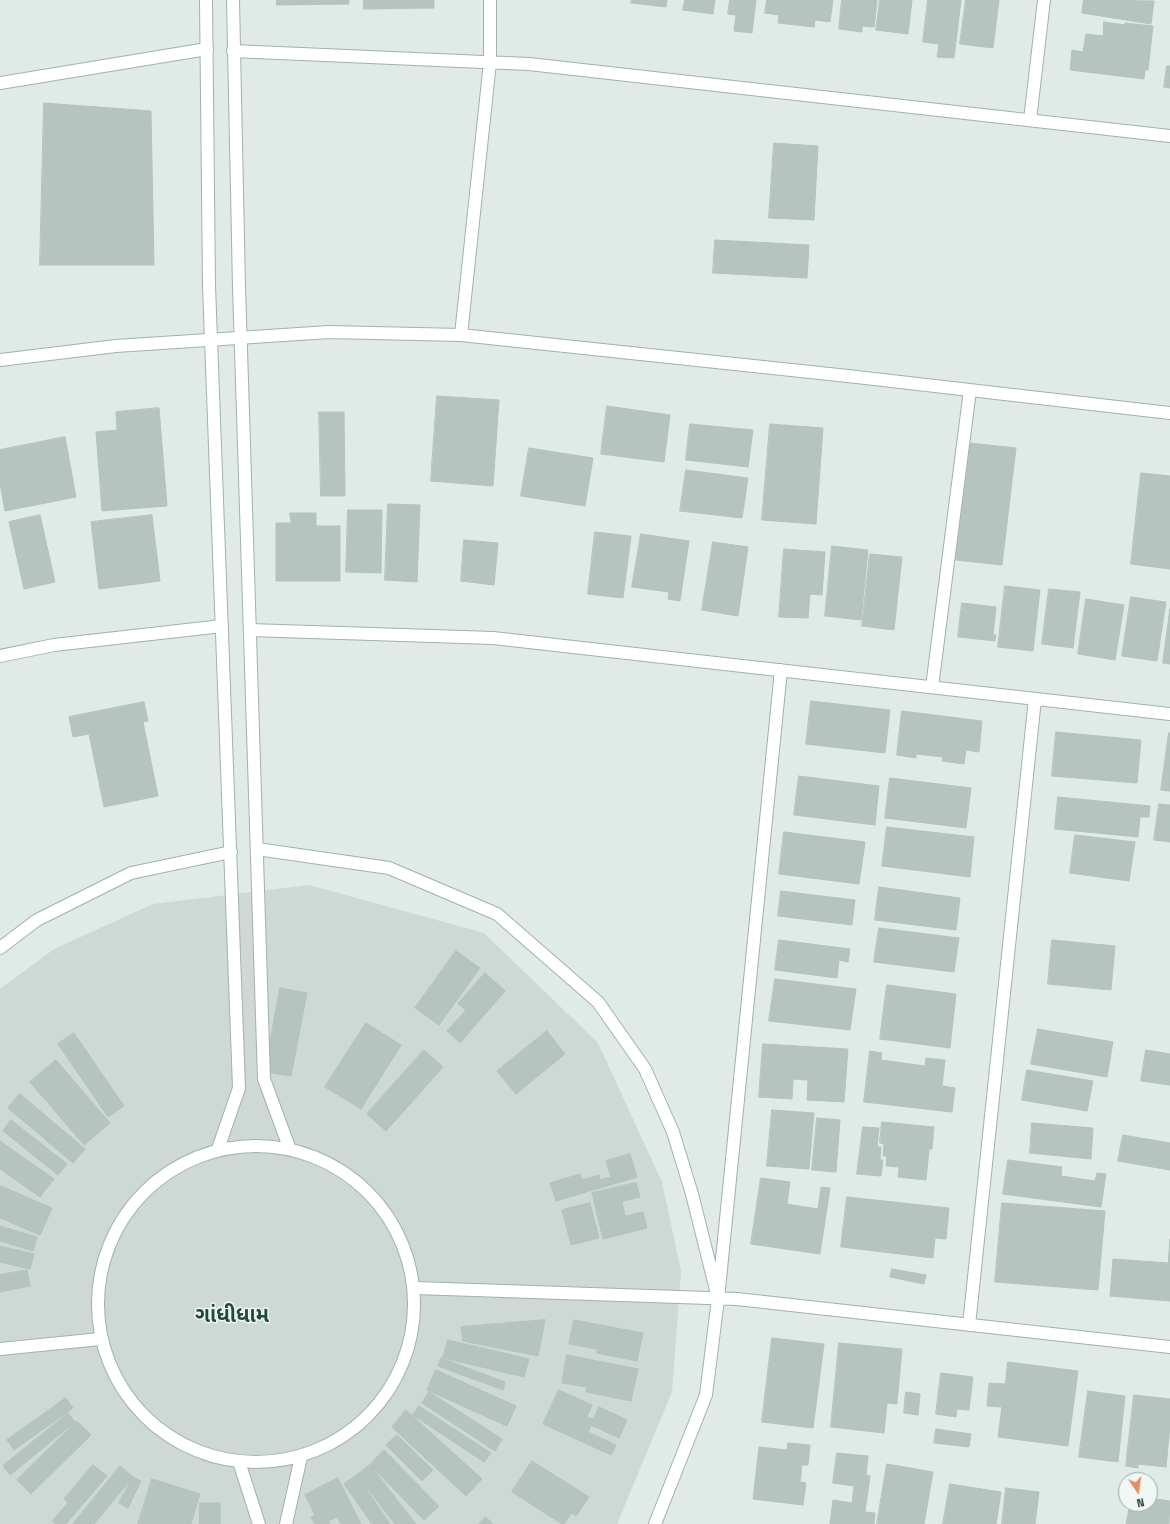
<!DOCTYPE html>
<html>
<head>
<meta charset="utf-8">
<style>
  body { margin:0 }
  #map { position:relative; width:1170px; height:1524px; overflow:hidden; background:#e0eae6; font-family:"Space Grotesk",sans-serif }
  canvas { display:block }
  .north { position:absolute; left:1118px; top:1472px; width:40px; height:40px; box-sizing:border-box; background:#f0f7f4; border:1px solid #9eaba7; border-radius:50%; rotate:167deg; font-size:11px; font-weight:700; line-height:16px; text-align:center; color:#223834 }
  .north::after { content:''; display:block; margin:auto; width:14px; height:18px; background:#e68d62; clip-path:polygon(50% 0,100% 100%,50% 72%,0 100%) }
</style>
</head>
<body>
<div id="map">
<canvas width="1170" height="1524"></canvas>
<div class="north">N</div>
</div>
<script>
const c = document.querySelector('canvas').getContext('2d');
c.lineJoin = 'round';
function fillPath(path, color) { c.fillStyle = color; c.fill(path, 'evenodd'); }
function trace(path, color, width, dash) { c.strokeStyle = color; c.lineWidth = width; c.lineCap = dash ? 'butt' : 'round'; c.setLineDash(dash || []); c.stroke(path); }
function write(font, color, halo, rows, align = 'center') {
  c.font = font + ' "Space Grotesk","Noto Sans Gujarati",sans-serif'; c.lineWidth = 3; c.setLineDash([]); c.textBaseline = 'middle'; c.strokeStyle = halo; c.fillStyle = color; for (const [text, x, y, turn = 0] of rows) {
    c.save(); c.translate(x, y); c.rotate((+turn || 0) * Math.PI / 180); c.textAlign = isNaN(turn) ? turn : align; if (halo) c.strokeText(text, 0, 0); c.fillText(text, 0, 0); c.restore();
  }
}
fillPath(new Path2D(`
  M309,885L484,933L598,1043L662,1182L681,1271L672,1392L617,1524H0V989L54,949L153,904Z`), '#ced9d5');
const building = new Path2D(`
  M277,0H349V4L277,5Z
  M364,0H434V8L364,9Z
  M632,0H667L666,7L631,3Z
  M685,0H715L713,14L683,10Z
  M730,0H756L752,33L734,31L736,15L728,14Z
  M767,0H833L830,22L815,20L814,27L778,23L779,15L765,13Z
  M842,0H877L874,27L862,26V32L839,29Z
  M880,0H912L908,34L876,30Z
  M928,0H961L954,58L937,57L939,44L923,42Z
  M966,0H999L993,48L960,44Z
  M1084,0L1154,1L1151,24L1082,13Z
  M1104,22L1125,25V23L1153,26L1148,70H1145L1144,79L1070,70L1072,50L1083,52L1086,34L1103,36Z
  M1167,66H1170V88L1164,87Z
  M44,103L151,111L154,265H40Z
  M774,143L818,146L814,220L769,218Z
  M715,240L809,245L807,278L713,273Z
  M437,396L499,400L493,486L431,481Z
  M607,406L670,415L664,462L601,454Z
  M159,408L167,506L102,511L96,432L117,430L116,412Z
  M319,412H344L345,496H321Z
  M690,424L753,430L748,467L686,460Z
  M770,424L823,428L816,524L762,520Z
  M65,437L76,497L5,511L0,483V450Z
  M970,443L1016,448L1002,565L956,560Z
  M529,448L593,458L585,506L521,496Z
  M686,470L748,478L742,518L680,511Z
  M1141,473L1170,476V569L1131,564Z
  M388,504L420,505L417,582L385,580Z
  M348,510H382L381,573L346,572Z
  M290,513H316V526H340V581H276V523H291Z
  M40,515L55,582L24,589L9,522Z
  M152,515L160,581L99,589L91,522Z
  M595,532L631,536L623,598L588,594Z
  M641,534L689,541L680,601L668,599L669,592L632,587Z
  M464,540L498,543L494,585L461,581Z
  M713,542L748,547L738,616L702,610Z
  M832,546L868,550L861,620L825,616Z
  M784,549L825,552L822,595L810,594L808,618L779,617Z
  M870,554L902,557L894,630L862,626Z
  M1005,586L1040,590L1033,651L998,647Z
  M1049,589L1080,592L1073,648L1042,644Z
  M1131,597L1166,602L1157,661L1122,656Z
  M1086,599L1124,605L1115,660L1078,654Z
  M962,603L996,607L993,635H996L995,641L958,637Z
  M1170,609V664L1163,663Z
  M811,701L890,710L885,753L806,744Z
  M144,702L148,721L143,722L158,796L104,807L89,734L73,737L69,717Z
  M902,711L982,721L979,752L966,750L964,764L942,761L943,757L916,754V758L897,755Z
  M1056,732L1141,740L1137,783L1052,776Z
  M1169,733H1170V791L1161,790Z
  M799,776L879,786L875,825L794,815Z
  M890,778L971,788L966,828L885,818Z
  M1058,797L1150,806L1149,817H1140L1138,837L1055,829Z
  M1159,804L1170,805V842L1154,840Z
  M887,827L974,837L970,877L882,866Z
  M784,832L865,842L859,884L779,874Z
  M1075,835L1135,842L1129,881L1070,873Z
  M879,887L960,898L956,930L875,920Z
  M781,891L855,900L852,925L778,916Z
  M879,928L959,938L954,972L874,962Z
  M779,940L850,949L848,962L839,960L837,978L775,970Z
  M1052,940L1115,946L1111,990L1048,984Z
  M456,951L480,968L439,1025L415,1008Z
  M485,973L505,991L460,1043L447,1031L466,1010L458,1004Z
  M775,979L856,989L850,1030L769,1021Z
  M887,985L956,994L950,1048L880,1039Z
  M280,988L307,993L291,1076L265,1072Z
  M366,1023L401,1045L361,1109L325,1087Z
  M1038,1029L1113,1042L1107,1077L1031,1064Z
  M547,1031L565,1054L516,1094L497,1071Z
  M74,1033L124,1106L108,1117L58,1044Z
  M763,1044L848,1049L844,1102L807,1100L808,1080L793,1079L792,1099L759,1097Z
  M424,1050L443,1067L386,1131L367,1114Z
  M1146,1050L1170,1054V1085L1141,1081Z
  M870,1051L882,1053L881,1060L925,1066L926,1058L945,1060L942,1086L955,1088L952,1112L864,1102Z
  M56,1060L110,1123L84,1145L30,1082Z
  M1027,1070L1093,1081L1087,1111L1022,1100Z
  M20,1094L85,1149L73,1163L8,1108Z
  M772,1110L814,1113L809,1169L767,1166Z
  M817,1118L840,1120L836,1172L812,1170Z
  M11,1120L67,1164L58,1175L3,1131Z
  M882,1122L934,1127L932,1149H929L926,1180L898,1177L899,1167L886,1166L887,1156H883L884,1144L880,1143Z
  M1032,1123L1093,1128L1091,1159L1030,1153Z
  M863,1127L879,1128L877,1147H881L880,1160H883L881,1176L857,1174Z
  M1123,1135L1170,1143V1170L1118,1161Z
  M0,1141L54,1179L40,1197L0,1169Z
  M630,1154L637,1177L556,1201L550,1183L580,1174L582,1180L599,1175L600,1180L611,1177L606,1161Z
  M1008,1160L1062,1167L1061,1176L1095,1181L1097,1173L1106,1174L1101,1207L1003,1194Z
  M761,1178L790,1182L787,1204L818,1209L821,1187L830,1188L820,1254L751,1244Z
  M636,1183L640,1197L622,1201L625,1216L643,1212L647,1228L603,1239L592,1193Z
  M1,1186L52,1208L40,1235L0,1218Z
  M847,1197L949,1208L946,1239L935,1238L933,1258L841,1247Z
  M590,1203L599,1238L571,1245L562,1210Z
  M1002,1203L1105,1211L1098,1290L995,1282Z
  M0,1226L37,1237L33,1251L0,1241Z
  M1170,1239V1301L1110,1296L1113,1259L1168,1263Z
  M0,1246L34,1254L30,1269L0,1262Z
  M892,1269L926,1275L924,1284L890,1277Z
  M27,1270L30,1286L0,1292V1275Z
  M545,1320L538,1356L463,1341L461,1327Z
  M574,1320L643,1333L637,1361L597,1353V1349L569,1344Z
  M772,1338L824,1344L813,1428L762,1422Z
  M448,1340L529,1359L524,1377L443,1358Z
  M839,1343L902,1349L897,1404L887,1403L884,1433L831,1427Z
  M567,1355L638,1369L631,1401L586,1392L587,1387L562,1383Z
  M441,1358L505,1382L503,1390L438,1366Z
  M1008,1362L1078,1371L1068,1446L998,1437L1002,1407L987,1406L989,1383L1005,1384Z
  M436,1370L516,1406L507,1426L427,1390Z
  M941,1373L973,1377L969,1410L957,1409L956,1417L936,1414Z
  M559,1390L592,1405L587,1417L593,1419L599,1407L627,1420L619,1438L591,1425L588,1432L616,1445L611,1455L543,1424Z
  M1088,1391L1125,1396L1118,1462L1079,1457Z
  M429,1392L502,1439L495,1451L422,1403Z
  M906,1392L920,1394L918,1415L904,1413Z
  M1134,1395L1170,1399V1425L1166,1467L1138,1464V1468L1126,1466Z
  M66,1398L73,1408L14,1450L7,1440Z
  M419,1406L491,1453L484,1462L413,1415Z
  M406,1410L482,1479L466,1496L392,1427Z
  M68,1413L75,1422L10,1475L3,1466Z
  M77,1421L91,1435L31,1494L17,1480Z
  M936,1429L971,1434L969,1447L934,1443Z
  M397,1435L433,1470L422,1481L386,1445Z
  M788,1443L810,1445L808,1465H802L800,1482L806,1483L803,1505L753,1499L759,1447L787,1450Z
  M384,1450L439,1506L424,1520L370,1465Z
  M837,1453L868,1456L866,1475L870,1476L865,1512L875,1513L874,1524H830L833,1500L852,1503L854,1486L833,1483Z
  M532,1461L589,1497L576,1516L571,1513L564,1524H562L512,1492Z
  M887,1464L933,1472L924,1524H877Z
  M93,1465L107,1476L66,1524H56L52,1521L68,1503L64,1499Z
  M370,1465L416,1524H395L357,1475Z
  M120,1466L133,1477L94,1524H73Z
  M357,1475L390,1524H372L344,1484Z
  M133,1477L141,1481L128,1508L119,1503Z
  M338,1478L361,1524H341L337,1517L328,1521L330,1524H315L311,1517L315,1515L305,1495Z
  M152,1479L200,1494L191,1524H138Z
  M950,1484L1001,1492L996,1524H943Z
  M1006,1488L1039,1492L1035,1524H1002Z
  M1150,1498L1170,1501L1169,1524H1126L1130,1504H1150Z
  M200,1503H220V1524H200Z
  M486,1517L493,1524H479Z`);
fillPath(building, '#b6c4bf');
trace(building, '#b3c3bd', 1);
const minor = new Path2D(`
  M233,51L529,64L1170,136
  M0,83L207,49
  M1030,120L1044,0
  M461,335L490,62V0
  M0,360L116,346L329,332L461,335L848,376L1170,413
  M250,630L493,638L1170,714
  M0,656L54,645L222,626
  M932,687L970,390
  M257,849L389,868L497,914L598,1002L645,1069L673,1132L692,1194L716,1290
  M0,948L37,920L131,873L231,852
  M416,1288L737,1299L1170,1347
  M969,1325L1035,699
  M0,1349L100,1339
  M655,1524L706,1395L718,1299L781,670`);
const tertiary = new Path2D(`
  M206,0L209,286L239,1088L218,1149
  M233,0L239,287L264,1079L289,1147
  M98 1304a158 158 0 1 1 316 0a158 158 0 1 1-316 0Z
  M239,1462L259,1524
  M286,1524L301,1457`);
trace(minor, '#a3b1ad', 14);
trace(tertiary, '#a3b1ad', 14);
trace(minor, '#fff', 12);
trace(tertiary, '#fff', 12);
write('bold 21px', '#204942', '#f0f7f4', [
  ["ગાંધીધામ",232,1316]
]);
</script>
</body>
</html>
